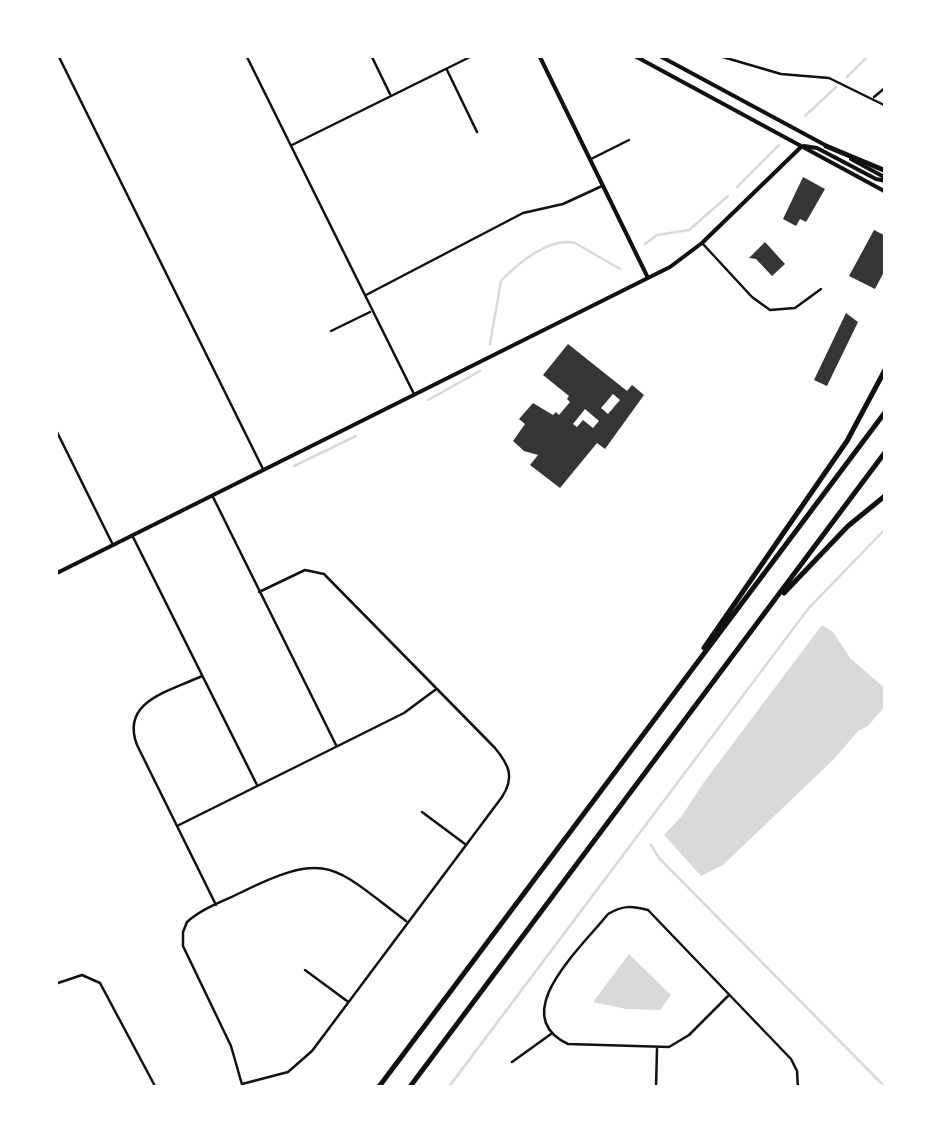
<!DOCTYPE html>
<html>
<head>
<meta charset="utf-8">
<style>
  body { margin:0 }
  #map { position:relative; width:941px; height:1143px; overflow:hidden; background:#fff; font-family:Georgia,serif }
  canvas { display:block }
  .frame { position:absolute; inset:0; border:58px solid #fff; pointer-events:none }
</style>
</head>
<body>
<div id="map">
<canvas width="941" height="1143"></canvas>
<div class="frame"></div>
</div>
<script>
const c = document.querySelector('canvas').getContext('2d');
c.lineJoin = 'round';
function fillPath(path, color) { c.fillStyle = color; c.fill(path, 'evenodd'); }
function trace(path, color, width, dash) { c.strokeStyle = color; c.lineWidth = width; c.lineCap = dash ? 'butt' : 'round'; c.setLineDash(dash || []); c.stroke(path); }
fillPath(new Path2D(`
  M822,625L833,632L851,659L886,689V705L868,726L858,731L834,759L723,865L701,876L664,835L681,817L704,782Z
  M629,954L671,995L660,1010L626,1009L593,1002Z`), '#d9d9d9');
trace(new Path2D(`
  M847,77L869,55
  M805,116L836,87
  M737,187L779,145
  M645,244L657,235L689,230L728,196
  M490,344L501,281C517,264 550,236 575,243L620,269
  M428,400L480,371
  M294,466L356,436
  M651,845L659,858L886,1088
  M448,1088L808,609L886,528`), '#d9d9d9', 2.5);
fillPath(new Path2D(`
  M803,177L825,189L806,222L800,219L796,226L783,219Z
  M874,230L886,236V268L875,289L849,276Z
  M765,242L785,264L772,276L756,259L749,258Z
  M846,313L858,322L827,386L814,380Z
  M568,344L627,391L632,385L644,395L605,449L597,443L560,488L530,465L538,455L524,451L513,441L525,424L519,419L533,403L553,415L556,412L559,415L570,402L567,399L569,396L543,375ZM613,394L620,400L608,414L601,408ZM585,409L599,421L593,428L583,420L577,427L573,424Z`), '#353535');
trace(new Path2D(`
  M58,55L263,469
  M246,55L414,394
  M371,55L390,94
  M716,55L781,74L829,78L886,106
  M447,70L477,132
  M874,97L886,87
  M292,145L474,55
  M591,159L629,140
  M703,244L752,297L770,310L795,308L821,289
  M366,295L523,213L563,204L602,186
  M331,331L370,312
  M55,428L112,543
  M213,497L336,745
  M133,537L257,785
  M202,676C170,691 120,701 137,745L216,905
  M422,812L465,844
  M177,826L404,713L435,690
  M305,970L347,1001
  M55,984L82,975L100,983L156,1088
  M729,995L689,1035L669,1047L568,1044C505,1015 583,946 608,914C623,905 632,906 648,910L791,1059L797,1071L798,1088
  M512,1062L551,1034
  M242,1084L288,1072L312,1051L502,797C515,777 509,765 495,748L324,574L305,570L259,592
  M243,1088L231,1046L183,946V932L187,922C202,908 224,901 242,892C329,849 334,867 406,921
  M656,1088L657,1049`), '#111', 2.5);
trace(new Path2D(`
  M539,55L648,278
  M55,574L670,267L702,243L801,147`), '#111', 4);
trace(new Path2D(`
  M633,55L886,192
  M658,55L825,145
  M804,146L817,148L876,179L886,181
  M851,159L886,178`), '#111', 4);
trace(new Path2D(`
  M826,146L886,171
  M784,593L848,526L886,495
  M704,648L847,441L886,368
  M378,1088L886,411
  M409,1088L886,451`), '#111', 5);
</script>
</body>
</html>
